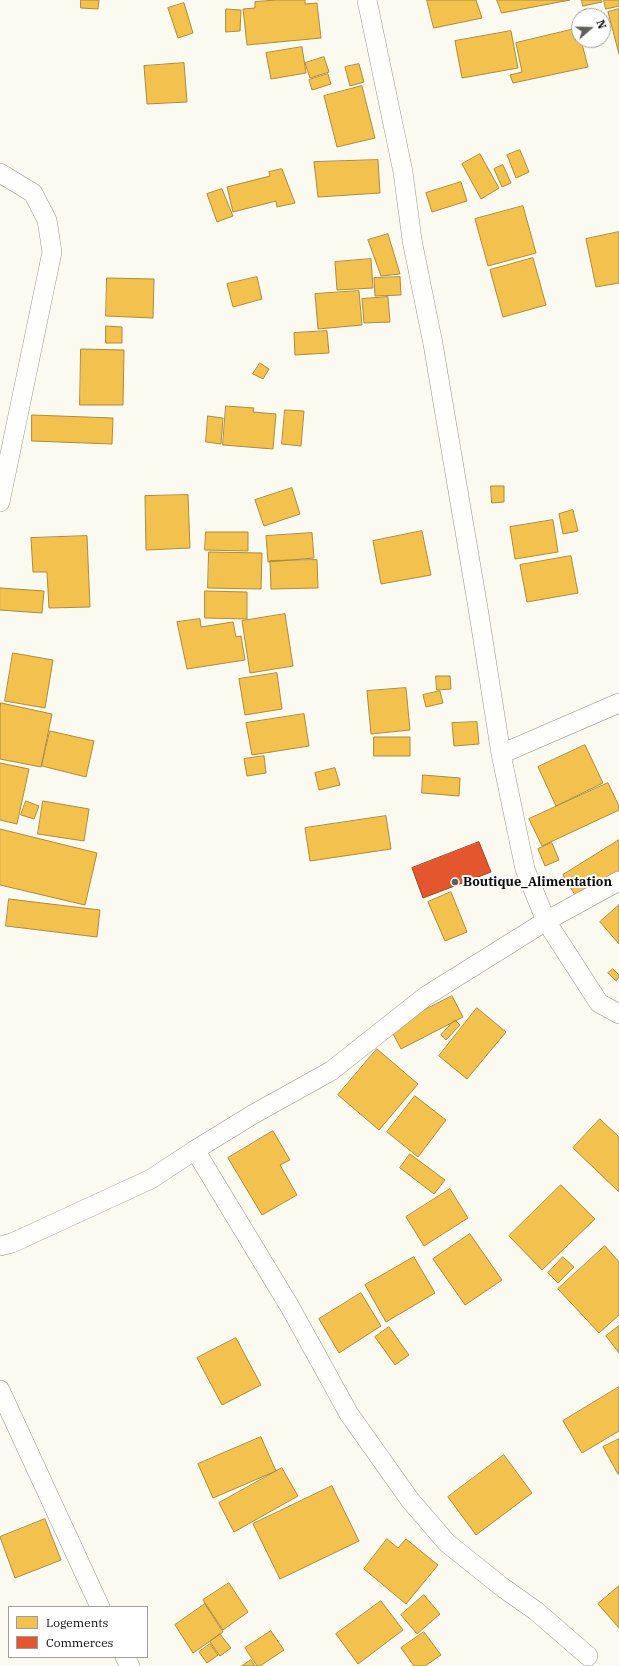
<!DOCTYPE html>
<html>
<head>
<meta charset="utf-8">
<style>
  body { margin:0 }
  #map { position:relative; width:619px; height:1666px; overflow:hidden; background:#fbfaf1; font-family:"IBM Plex Serif",serif }
  canvas { display:block }
  .legend { position:absolute; left:8px; top:1606px; width:140px; height:52px; box-sizing:border-box; background:#fff; border:1px solid #9e9e9e; margin:0; padding:5px 7px; list-style:none; font-size:12px; color:#0d0d0d }
  .legend li { display:flex; align-items:center; gap:8px; height:20px }
  .legend b { width:20px; border:1px solid #9e9e9e }
  .north { position:absolute; left:571px; top:8px; width:40px; height:40px; box-sizing:border-box; background:#fff; border:1px solid #9e9e9e; border-radius:50%; rotate:70deg; font-size:11px; font-weight:700; line-height:16px; text-align:center; color:#0d0d0d }
  .north::after { content:''; display:block; margin:auto; width:14px; height:18px; background:#60605d; clip-path:polygon(50% 0,100% 100%,50% 72%,0 100%) }
</style>
</head>
<body>
<div id="map">
<canvas width="619" height="1666"></canvas>
<ul class="legend">
<li><b style="height:11px;background:#f2c14e"></b>Logements</li>
<li><b style="height:11px;background:#e4572e"></b>Commerces</li>
</ul>
<div class="north">N</div>
</div>
<script>
const c = document.querySelector('canvas').getContext('2d');
c.lineJoin = 'round';
function fillPath(path, color) { c.fillStyle = color; c.fill(path, 'evenodd'); }
function trace(path, color, width, dash) { c.strokeStyle = color; c.lineWidth = width; c.lineCap = dash ? 'butt' : 'round'; c.setLineDash(dash || []); c.stroke(path); }
function write(font, color, halo, rows, align = 'center') {
  c.font = font + ' "IBM Plex Serif",serif'; c.lineWidth = 4; c.setLineDash([]); c.textBaseline = 'middle'; c.strokeStyle = halo; c.fillStyle = color; for (const [text, x, y, turn = 0] of rows) {
    c.save(); c.translate(x, y); c.rotate((+turn || 0) * Math.PI / 180); c.textAlign = isNaN(turn) ? turn : align; if (halo) c.strokeText(text, 0, 0); c.fillText(text, 0, 0); c.restore();
  }
}
const homes = new Path2D(`
  M81,0H99L98,9L81,8Z
  M277,0H305V4L317,3L321,38L247,45L243,9L255,8V2Z
  M427,0H476L482,18L434,28Z
  M497,0H570L502,13Z
  M582,0H601L602,2L583,6Z
  M604,0H619V6L606,9Z
  M184,3L193,33L178,38L168,8Z
  M226,9L241,10L240,31L226,32Z
  M619,9V54L608,12Z
  M579,28V40H581L588,67L513,83L510,75L522,72L516,43Z
  M511,31L518,68L462,78L455,41Z
  M302,47L306,73L271,79L266,53Z
  M324,57L329,72L310,78L305,63Z
  M184,63L187,102L147,104L144,66Z
  M359,64L364,82L350,86L345,67Z
  M328,74L331,84L312,90L309,80Z
  M362,86L375,138L337,147L324,96Z
  M520,150L529,172L516,178L507,155Z
  M480,154L499,188L481,199L462,164Z
  M378,160L380,193L318,197L314,162Z
  M503,165L511,183L502,187L494,169Z
  M282,169L295,203L277,207L276,201L233,212L227,187L270,176L269,172Z
  M461,182L467,201L432,212L426,193Z
  M222,189L233,216L217,222L207,194Z
  M523,206L536,253L488,266L475,219Z
  M619,232V283L596,287L586,239Z
  M388,234L400,274L381,276L368,240Z
  M533,258L546,305L503,317L490,270Z
  M371,259L373,288L337,290L335,262Z
  M257,277L262,299L233,307L227,284Z
  M400,277L401,295L375,296L374,278Z
  M107,278L154,279L153,318L106,316Z
  M359,291L362,325L318,329L315,294Z
  M388,297L390,322L364,323L362,299Z
  M106,326L122,327V343H106Z
  M327,331L329,353L295,355L294,333Z
  M81,349L124,350L123,405H80Z
  M260,363L269,369L263,379L253,374Z
  M226,406L254,408L253,412L276,414L273,449L223,445Z
  M285,410L304,411L301,446L282,444Z
  M32,415L113,418L112,444L32,441Z
  M208,416L223,418L221,444L206,442Z
  M491,486H504V502L492,503Z
  M292,488L300,514L264,526L255,500Z
  M188,495L190,548L146,550L145,496Z
  M573,510L578,531L563,534L559,514Z
  M553,520L558,552L515,559L510,527Z
  M422,531L431,575L381,584L373,541Z
  M206,532H248V551L205,550Z
  M312,533L314,558L268,562L266,536Z
  M87,536L90,607L49,608L47,572H33L31,538Z
  M209,552L262,553L261,589L208,588Z
  M571,556L578,593L527,602L520,565Z
  M317,560L318,588L271,589L270,561Z
  M0,588L44,591L42,613L0,610Z
  M205,591L247,592V619L205,618Z
  M285,614L293,666L250,673L242,621Z
  M200,619L201,627L233,622L236,637L241,636L245,660L187,669L177,622Z
  M13,653L53,660L45,708L5,701Z
  M277,673L282,709L245,715L239,679Z
  M436,676H450L451,689L437,690Z
  M406,688L410,730L371,734L367,691Z
  M440,691L443,703L426,707L423,695Z
  M1,703L52,714L41,767L0,759V710Z
  M304,714L309,746L252,755L246,723Z
  M477,722L479,744L454,746L452,723Z
  M50,731L94,741L86,777L42,766Z
  M374,737H410V756H374Z
  M585,745L603,783L556,806L538,767Z
  M264,756L266,773L247,776L244,759Z
  M0,763L29,769L17,824L0,820Z
  M335,768L340,785L319,790L315,773Z
  M423,775L460,778L459,796L422,793Z
  M608,783L619,806V810L542,846L529,819Z
  M26,801L39,806L34,819L21,815Z
  M43,801L89,809L84,841L38,834Z
  M386,816L391,849L310,861L305,828Z
  M0,829L97,853L85,905L0,885Z
  M619,840V875L578,900L563,875Z
  M552,843L559,860L545,866L538,849Z
  M451,892L467,932L445,941L428,902Z
  M9,899L100,910L97,937L6,926Z
  M619,905V944L600,922Z
  M613,969L619,975V977L616,981L608,973Z
  M452,996L463,1017L401,1049L390,1028Z
  M477,1008L506,1032L467,1079L439,1056Z
  M455,1020L460,1025L446,1040L441,1035Z
  M377,1049L418,1084L379,1130L338,1095Z
  M415,1096L446,1120L418,1157L387,1132Z
  M600,1119L619,1137V1192L573,1148Z
  M273,1131L290,1160L280,1165L297,1195L262,1215L228,1158Z
  M410,1154L445,1180L434,1194L400,1168Z
  M561,1185L595,1219L542,1270L509,1236Z
  M450,1189L468,1218L424,1246L406,1217Z
  M470,1234L502,1280L465,1305L433,1259Z
  M605,1246L619,1262V1315L599,1333L558,1289Z
  M414,1257L435,1293L386,1322L365,1285Z
  M563,1257L574,1267L558,1283L548,1273Z
  M361,1293L381,1326L339,1353L319,1319Z
  M619,1326V1353L606,1336Z
  M389,1327L409,1355L395,1365L375,1337Z
  M236,1338L261,1385L222,1405L197,1358Z
  M619,1387V1431L582,1453L563,1421Z
  M261,1437L276,1471L213,1498L198,1464Z
  M619,1439V1474H618L603,1447Z
  M504,1455L532,1493L476,1535L448,1497Z
  M282,1468L298,1496L234,1532L219,1503Z
  M332,1486L359,1541L280,1579L253,1524Z
  M45,1519L61,1560L15,1578L0,1537Z
  M387,1539L398,1548L406,1539L438,1565L406,1604L364,1569Z
  M229,1583L248,1612L223,1630L203,1600Z
  M619,1586V1628L598,1604Z
  M424,1595L440,1614L417,1634L401,1615Z
  M381,1601L403,1630L358,1664L336,1634Z
  M205,1604L223,1632L193,1653L175,1625Z
  M271,1631L284,1650L260,1666H257L245,1648Z
  M424,1632L441,1655L425,1666H414L401,1648Z
  M220,1634L231,1648L220,1656L210,1642Z
  M210,1644L218,1655L207,1663L199,1652Z
  M251,1660L255,1666H242Z`);
fillPath(homes, '#f2c14e');
trace(homes, '#ad8b3a', 1);
const shops = new Path2D(`
  M479,842L491,872L423,898L412,868Z`);
fillPath(shops, '#e4572e');
trace(shops, '#a44124', 1);
const street = new Path2D(`
  M367,0L403,172L412,240L433,344L478,608L501,754L525,869L546,921L599,1003L619,1014
  M0,173L33,193L47,220L52,252L0,502
  M501,754L619,703
  M195,1150L290,1307L349,1414L410,1500L447,1543L502,1587L536,1611L588,1656
  M0,1246L12,1243L151,1179L195,1150L252,1115L331,1071L426,996L546,921L619,881
  M0,1390L100,1607
  M125,1657L130,1666`);
trace(street, '#949490', 20);
trace(street, '#fefefd', 19);
for (const [x, y, r, color] of [
  [455,882,4,"#60605d"]
]) { const dot = new Path2D(); dot.arc(x, y, r, 0, 2 * Math.PI); c.fillStyle = color; c.fill(dot); trace(dot, '#fff', 1.5); }
write('bold 13px', '#0d0d0d', '#fff', [
  ["Boutique_Alimentation",463,882]
], 'left');
</script>
</body>
</html>
